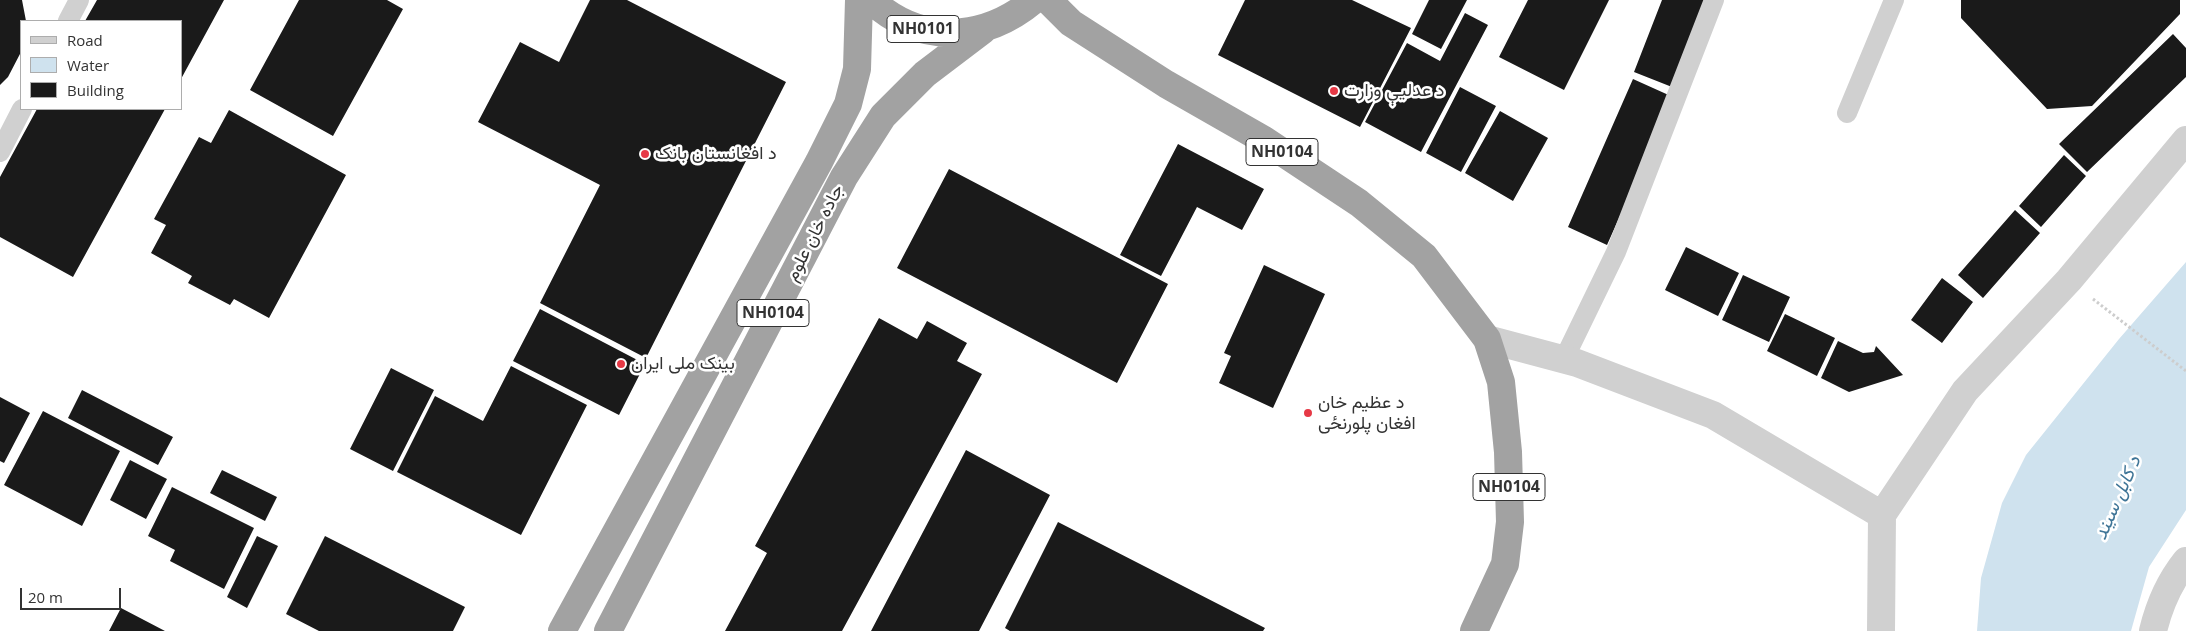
<!DOCTYPE html>
<html>
<head>
<meta charset="utf-8">
<style>
  body { margin:0 }
  #map { position:relative; width:2186px; height:631px; overflow:hidden; background:#fff; font-family:"Open Sans",sans-serif }
  canvas { display:block }
  .legend { position:absolute; left:20px; top:20px; width:162px; height:90px; box-sizing:border-box; background:#fff; border:1px solid #adadad; margin:0; padding:6px 9px; list-style:none; font-size:15px; color:#333 }
  .legend li { display:flex; align-items:center; gap:10px; height:25px }
  .legend b { width:25px; border:1px solid #adadad }
  .scale { position:absolute; left:20px; top:588px; width:101px; height:22px; box-sizing:border-box; border:2px solid #333; border-top:0; padding-left:6px; font-size:15px; line-height:18px; white-space:nowrap; color:#333; -webkit-text-stroke:4px #fff; paint-order:stroke }
</style>
</head>
<body>
<div id="map">
<canvas width="2186" height="631"></canvas>
<ul class="legend">
<li><b style="height:6px;background:#d0d0d0"></b>Road</li>
<li><b style="height:14px;background:#cfe2ee"></b>Water</li>
<li><b style="height:14px;background:#1a1a1a"></b>Building</li>
</ul>
<div class="scale">20 m</div>
</div>
<script>
const c = document.querySelector('canvas').getContext('2d');
c.lineJoin = 'round';
function fillPath(path, color) { c.fillStyle = color; c.fill(path, 'evenodd'); }
function trace(path, color, width, dash) { c.strokeStyle = color; c.lineWidth = width; c.lineCap = dash ? 'butt' : 'round'; c.setLineDash(dash || []); c.stroke(path); }
function write(font, color, halo, rows, align = 'center') {
  c.font = font + ' "Open Sans",Vazirmatn,sans-serif'; c.lineWidth = 5; c.setLineDash([]); c.textBaseline = 'middle'; c.strokeStyle = halo; c.fillStyle = color; for (const [text, x, y, turn = 0] of rows) {
    c.save(); c.translate(x, y); c.rotate((+turn || 0) * Math.PI / 180); c.textAlign = isNaN(turn) ? turn : align; if (halo) c.strokeText(text, 0, 0); c.fillText(text, 0, 0); c.restore();
  }
}
fillPath(new Path2D(`
  M2186,262V510L2149,567L2131,631H1977L1981,578L2002,503L2026,455L2119,339Z`), '#cfe2ee');
fillPath(new Path2D(`
  M0,0H22L26,21H21V52L8,77L0,85Z
  M97,0H224L181,79V21H85Z
  M299,0H387L403,9L333,136L250,90Z
  M590,0H627L786,82L646,358L540,303L600,185L478,122L520,42L559,62Z
  M1245,0H1352L1411,28L1360,127L1218,55Z
  M1429,0H1467L1441,49L1412,34Z
  M1528,0H1609L1564,90L1499,57Z
  M1662,0H1706L1672,87L1634,72Z
  M1961,0H2180V14L2092,106L2047,109L1961,18Z
  M1465,13L1488,25L1421,152L1365,122L1407,43L1440,61Z
  M2173,34L2186,48V77L2087,172L2059,144Z
  M1633,79L1673,97L1607,245L1568,227Z
  M1460,87L1496,106L1461,172L1426,153Z
  M37,109H165L73,277L0,237V177Z
  M229,110L346,175L269,318L234,299L230,305L188,283L192,276L151,253L166,225L154,219L199,137L211,143Z
  M1500,111L1548,138L1513,201L1465,173Z
  M1178,144L1264,189L1242,230L1197,207L1161,276L1120,255Z
  M2064,155L2086,176L2041,227L2019,206Z
  M949,169L1168,284L1117,383L897,268Z
  M2015,210L2040,233L1983,298L1958,275Z
  M1686,247L1739,273L1718,316L1665,290Z
  M1264,265L1325,294L1273,408L1219,383L1231,356L1224,353Z
  M1743,275L1790,297L1769,342L1722,320Z
  M1942,278L1973,302L1942,343L1911,320Z
  M540,309L645,364L619,415L513,361Z
  M1785,314L1835,338L1817,376L1767,351Z
  M879,318L917,339L927,321L967,343L957,361L982,374L842,631H725L767,553L755,546Z
  M1838,341L1863,353L1874,352L1876,346L1903,375L1849,392L1821,378Z
  M511,366L587,405L521,535L397,472L435,396L483,421Z
  M391,368L434,390L393,471L350,449Z
  M82,390L173,437L158,465L68,418Z
  M0,397L30,413L4,463L0,461Z
  M43,411L120,451L82,526L4,485Z
  M966,450L1050,495L979,631H871Z
  M130,460L167,479L146,519L110,500Z
  M222,470L277,497L265,521L210,493Z
  M172,487L254,528L224,589L170,561L175,550L148,536Z
  M1058,522L1265,628L1263,631H1010L1005,628Z
  M257,536L278,546L247,608L227,597Z
  M325,536L465,607L453,631H319L286,614Z
  M121,608L165,631H109Z`), '#1a1a1a');
trace(new Path2D(`
  M2093,299L2186,371`), '#cdcdcd', 3, [2.5, 2.5]);
trace(new Path2D(`
  M68,21L79,0
  M1847,113L1894,0
  M0,152L22,109
  M1564,359L1616,252L1714,0`), '#d0d0d0', 20);
trace(new Path2D(`
  M1487,339L1577,363L1713,415L1882,515
  M1882,515L1965,391L2069,280L2186,140
  M1881,631L1882,515
  M2153,631C2159,606 2170,581 2186,561`), '#d0d0d0', 28);
trace(new Path2D(`
  M871,0C920,46 985,41 1034,0
  M1048,0L1071,23L1166,84L1264,140L1359,203L1424,256L1487,339L1501,382L1508,452L1510,522L1505,564L1474,631
  M562,631L819,162L848,104L857,69L859,0
  M608,631L844,177L883,116L925,74L983,30`), '#a2a2a2', 28);
for (const [x, y, r, color] of [
  [1334,91,5,"#e63946"],
  [645,154,5,"#e63946"],
  [621,364,5,"#e63946"],
  [1308,413,5,"#e63946"]
]) { const dot = new Path2D(); dot.arc(x, y, r, 0, 2 * Math.PI); c.fillStyle = color; c.fill(dot); trace(dot, '#fff', 2); }
for (const [x, y, w] of [
  [923,29,72],
  [1282,152,72],
  [773,313,72],
  [1509,487,72]
]) { const box = new Path2D(); box.roundRect(x - w / 2, y - 13.5, w, 27, 4); c.fillStyle = '#fff'; c.fill(box); trace(box, '#333', 1); }
write('bold 16px', '#333', null, [
  ["NH0101",923,29],
  ["NH0104",1282,152],
  ["NH0104",773,313],
  ["NH0104",1509,487]
]);
write('18px', '#333', '#fff', [
  ["د عدلیې وزارت",1344,91],
  ["د افغانستان بانک",655,154],
  ["بینک ملی ایران",631,364],
  ["د عظیم خان",1318,403],
  ["افغان پلورنځی",1318,424]
], 'left');
write('18px', '#333', '#fff', [
  ["جادہ خان علوم",815,233,-63]
]);
write('italic 19px', '#3f7597', '#fff', [
  ["د کابل سيند",2118,498,-66]
]);
</script>
</body>
</html>
